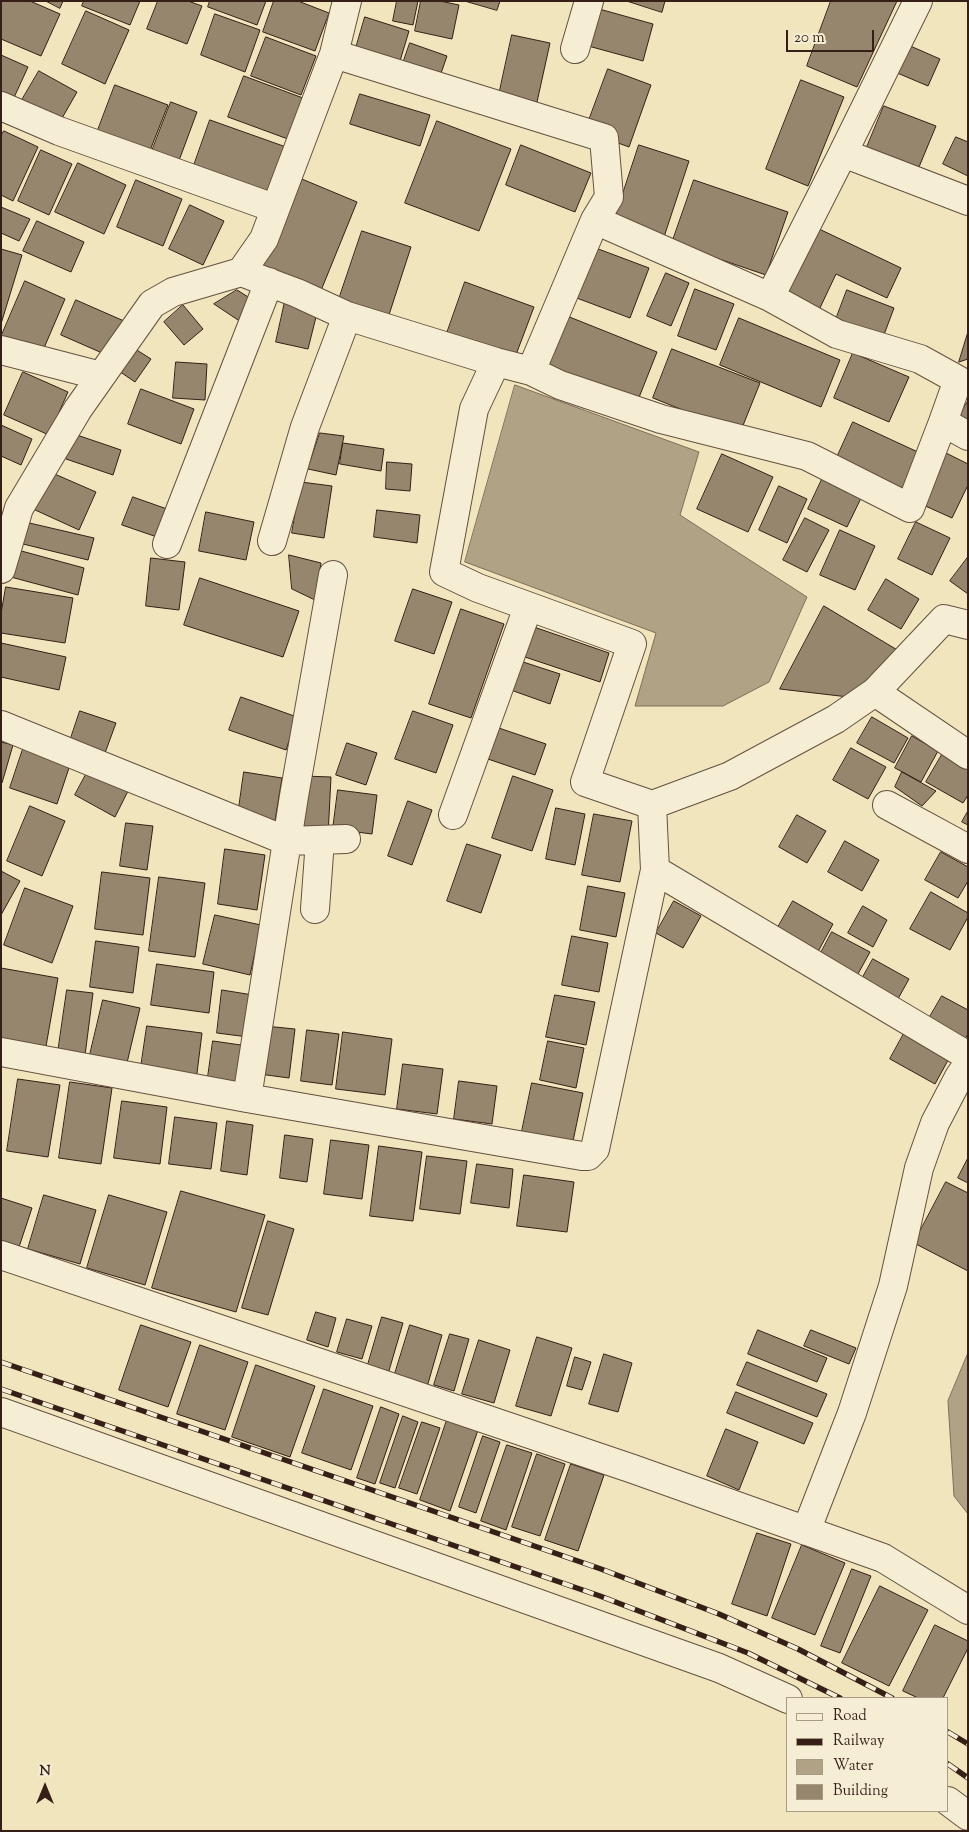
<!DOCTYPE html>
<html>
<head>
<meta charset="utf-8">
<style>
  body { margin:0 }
  #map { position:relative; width:969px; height:1832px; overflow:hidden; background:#f0e5bd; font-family:"Sorts Mill Goudy",serif }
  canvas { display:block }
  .frame { position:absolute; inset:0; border:2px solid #351f16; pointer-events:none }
  .legend { position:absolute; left:786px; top:1697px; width:162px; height:115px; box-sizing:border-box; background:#f5eed4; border:1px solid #a89b88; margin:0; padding:6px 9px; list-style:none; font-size:15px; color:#351f16 }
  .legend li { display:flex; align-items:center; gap:10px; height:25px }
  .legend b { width:25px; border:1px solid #a89b88 }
  .north { position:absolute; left:20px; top:1762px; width:50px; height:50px; -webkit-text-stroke:4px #f5eed4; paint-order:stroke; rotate:0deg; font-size:14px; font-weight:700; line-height:20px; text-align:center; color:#351f16 }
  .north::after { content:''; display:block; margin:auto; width:18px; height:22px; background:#351f16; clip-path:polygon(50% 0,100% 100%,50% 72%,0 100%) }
  .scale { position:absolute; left:786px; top:30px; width:88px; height:22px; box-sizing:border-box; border:2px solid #351f16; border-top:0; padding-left:6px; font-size:15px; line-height:18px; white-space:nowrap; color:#351f16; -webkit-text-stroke:4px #f5eed4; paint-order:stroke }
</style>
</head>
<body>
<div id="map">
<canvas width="969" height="1832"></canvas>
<div class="frame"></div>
<ul class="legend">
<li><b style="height:6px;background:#f5eed4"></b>Road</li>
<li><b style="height:6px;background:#351f16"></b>Railway</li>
<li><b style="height:14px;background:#b0a284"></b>Water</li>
<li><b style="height:14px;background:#96866d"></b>Building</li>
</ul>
<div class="north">N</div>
<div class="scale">20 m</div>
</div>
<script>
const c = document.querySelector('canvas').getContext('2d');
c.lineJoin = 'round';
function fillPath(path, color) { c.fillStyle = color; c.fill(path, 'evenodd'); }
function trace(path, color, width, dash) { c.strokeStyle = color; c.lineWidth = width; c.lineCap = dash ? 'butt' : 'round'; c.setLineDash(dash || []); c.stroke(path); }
const water = new Path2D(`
  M515,385L699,452L680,515L807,597L769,682L723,706H635L656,633L465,562Z
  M968,1353V1514L954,1496L948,1401Z`);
fillPath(water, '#b0a284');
trace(water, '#7f6e58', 1);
const building = new Path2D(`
  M1,1H30L60,14L41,56L1,39Z
  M46,1H63L60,8Z
  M84,1H140L130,25L82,6Z
  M158,1H188L202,6L187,44L147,29Z
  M210,1H266L257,25L208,7Z
  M274,1H298L329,13L315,51L263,32Z
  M397,1H418L413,25L393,21Z
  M421,1H440L459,5L452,39L415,31Z
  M465,1H500L497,10Z
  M627,1H665L662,12Z
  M831,1H897L857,87L807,66Z
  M592,7L653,24L643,61L581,44Z
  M86,11L129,30L105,84L62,64Z
  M215,14L260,30L245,72L201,55Z
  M365,17L409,31L400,61L356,48Z
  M512,35L550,43L535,111L497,104Z
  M266,37L316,56L301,95L251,76Z
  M410,43L447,56L437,85L400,72Z
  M908,45L940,59L928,86L895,72Z
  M1,55L28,67L12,102L1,98Z
  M608,69L651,85L629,147L585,131Z
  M39,71L77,92L57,127L19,105Z
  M244,76L311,101L296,142L228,117Z
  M801,80L844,97L808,186L766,169Z
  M115,85L168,105L147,158L95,138Z
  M360,94L430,115L420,146L350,124Z
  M171,102L197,112L177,166L150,156Z
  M884,106L936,126L919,167L867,147Z
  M210,120L286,147L267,198L192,171Z
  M437,121L511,149L479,231L405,203Z
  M4,131L38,147L13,201L1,195V136Z
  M956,137L968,142V176L943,164Z
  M521,145L591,173L575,212L506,185Z
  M639,145L689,161L664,237L614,221Z
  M41,150L72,164L49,215L18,201Z
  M78,163L126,185L104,234L55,212Z
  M297,177L357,202L320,293L260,268Z
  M136,180L182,199L163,246L117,227Z
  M694,180L788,212L766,275L672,243Z
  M190,205L224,221L203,265L169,249Z
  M1,207L30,219L19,241L1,233Z
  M37,221L84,242L71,272L23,251Z
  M817,228L901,268L887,298L836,274L819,310L786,294Z
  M362,231L411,247L386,324L336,308Z
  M593,247L649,268L630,318L574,297Z
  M1,249L22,255L1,324Z
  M666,273L689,283L671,326L647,316Z
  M25,281L65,299L41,355L1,337Z
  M465,282L534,307L514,360L446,336Z
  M695,289L734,304L716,350L678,336Z
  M237,290L256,302L247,326L214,304Z
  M847,290L894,308L882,340L835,322Z
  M286,297L319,305L308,349L276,342Z
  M76,300L124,321L109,356L61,335Z
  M183,305L203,329L184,345L164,322Z
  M567,316L657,352L636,405L546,369Z
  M739,318L840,360L821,407L720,365Z
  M968,332V359L959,362Z
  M132,347L151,359L135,382L116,369Z
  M672,349L760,383L740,433L653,398Z
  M853,353L909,377L889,422L834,398Z
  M176,362L207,364L205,400L173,398Z
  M23,372L68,392L49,435L4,415Z
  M141,389L194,409L181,444L128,424Z
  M968,401V430L955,422Z
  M853,422L920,453L899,495L834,464Z
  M1,425L32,439L21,465L1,456Z
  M320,433L344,436L336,475L308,469Z
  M74,434L121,450L113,475L66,459Z
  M343,443L384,449L381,471L340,464Z
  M946,453L968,464V485L952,518L921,504Z
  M722,454L773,477L748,532L697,509Z
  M387,462L412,464L410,491L386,489Z
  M50,472L96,492L79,530L33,509Z
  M825,473L864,492L847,527L808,509Z
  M301,482L332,486L324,538L292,533Z
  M779,486L807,499L787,543L759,530Z
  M133,497L167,509L157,537L122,525Z
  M377,510L420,515L417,543L374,537Z
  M206,512L254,522L246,560L199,551Z
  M805,518L829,530L807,572L783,560Z
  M25,522L94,538L88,560L19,543Z
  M916,522L950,538L932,575L898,559Z
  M840,530L875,546L855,590L820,575Z
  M14,549L84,568L78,595L7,576Z
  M289,555L321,563L315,600L292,589Z
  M968,557V594L950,581Z
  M151,558L185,562L179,610L146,606Z
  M200,578L299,611L283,657L184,625Z
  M886,579L919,599L901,629L868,610Z
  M6,587L73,598L65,643L1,633V614Z
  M413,589L452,602L434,654L395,641Z
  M824,606L899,651L857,698L780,689Z
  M461,609L504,624L471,718L429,704Z
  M534,627L609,653L600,682L525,657Z
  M1,643L66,657L59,690L1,677Z
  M517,660L560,674L550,704L508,689Z
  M241,697L297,717L286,750L229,730Z
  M80,711L116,723L105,753L70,741Z
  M413,711L453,725L436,773L395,759Z
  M872,717L908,738L894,763L857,743Z
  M490,725L546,744L535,775L479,756Z
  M912,736L938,751L921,782L895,768Z
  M1,742L13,745L2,783H1Z
  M347,743L377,753L366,785L336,775Z
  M24,746L71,762L57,804L10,788Z
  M851,748L886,767L868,799L833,780Z
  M943,753L968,767V795L963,803L926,782Z
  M90,767L130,787L115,817L75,795Z
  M244,772L282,778L275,821L238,815Z
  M902,772L936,791L922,806L895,787Z
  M304,776L331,777L328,836L301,834Z
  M513,776L553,790L532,851L492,838Z
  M338,790L377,795L372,834L333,829Z
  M408,801L432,810L412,865L388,856Z
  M30,806L65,821L42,876L7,861Z
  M556,808L585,814L575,865L546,859Z
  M968,811V825L962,822Z
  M594,814L632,821L620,882L582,875Z
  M797,815L826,831L807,863L779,847Z
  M126,823L153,826L147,870L120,866Z
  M845,841L879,860L862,891L828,872Z
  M467,844L501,855L481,913L447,901Z
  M225,849L265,855L257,910L218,904Z
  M941,852L968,867V881L958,898L925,880Z
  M1,871L20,881L1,915Z
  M102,872L150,878L143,935L95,929Z
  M159,877L205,883L195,957L149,951Z
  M588,886L625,893L616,937L580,930Z
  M25,888L73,906L52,963L4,945Z
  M931,892L968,913V917L950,950L910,929Z
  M674,901L701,916L683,948L656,933Z
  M793,901L833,924L814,959L773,936Z
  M863,906L887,920L873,947L848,933Z
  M215,915L261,925L250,975L203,964Z
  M832,932L870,952L853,983L816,962Z
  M572,936L608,943L599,992L562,985Z
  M96,941L139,947L133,993L90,987Z
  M873,959L909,979L894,1006L858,986Z
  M157,964L214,972L209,1013L151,1005Z
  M1,968L58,978L45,1052L1,1045Z
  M67,990L93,993L84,1063L57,1059Z
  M222,990L253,995L248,1037L217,1033Z
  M555,995L595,1002L586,1045L546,1037Z
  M942,996L968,1010V1034L960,1047L924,1027Z
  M103,1000L140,1008L126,1067L89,1059Z
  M147,1026L202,1033L196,1081L140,1074Z
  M265,1026L295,1029L289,1078L259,1074Z
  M907,1028L952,1053L935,1084L890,1059Z
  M307,1030L339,1034L332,1085L301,1081Z
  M343,1032L392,1039L385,1095L336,1089Z
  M213,1041L248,1046L243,1088L207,1084Z
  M548,1041L584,1048L576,1088L540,1080Z
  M403,1064L443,1069L437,1114L397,1109Z
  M18,1079L60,1085L48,1157L7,1151Z
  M459,1081L497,1086L492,1124L454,1119Z
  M70,1082L112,1088L101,1164L59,1158Z
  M532,1083L583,1093L572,1146L521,1136Z
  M122,1101L167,1107L160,1164L114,1158Z
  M175,1117L217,1123L211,1169L169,1164Z
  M227,1121L253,1125L247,1175L221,1171Z
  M285,1135L313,1139L307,1182L280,1178Z
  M331,1140L369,1145L362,1199L324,1194Z
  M379,1146L422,1152L413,1221L370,1216Z
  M427,1156L467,1161L460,1214L420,1209Z
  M968,1158V1183L958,1178Z
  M477,1164L513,1169L509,1208L471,1203Z
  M524,1175L574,1182L567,1232L517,1226Z
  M946,1182L968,1193V1271L914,1243Z
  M181,1191L265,1215L236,1312L152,1288Z
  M44,1195L96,1210L80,1264L28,1249Z
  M109,1195L167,1212L145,1285L87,1268Z
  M1,1198L32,1208L19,1247L1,1242Z
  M268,1221L294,1229L268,1315L242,1308Z
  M316,1312L336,1318L328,1347L307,1340Z
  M382,1317L403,1323L388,1374L367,1368Z
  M347,1319L372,1326L362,1359L337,1352Z
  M141,1325L191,1342L168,1407L119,1390Z
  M410,1325L442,1335L427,1387L394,1377Z
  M758,1330L827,1358L817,1382L748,1354Z
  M811,1330L856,1348L849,1364L804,1346Z
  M450,1334L469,1339L454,1391L434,1385Z
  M537,1337L572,1348L551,1416L516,1406Z
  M479,1340L510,1350L494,1403L462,1394Z
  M200,1345L248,1362L225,1430L177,1414Z
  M604,1354L632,1363L618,1412L589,1404Z
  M575,1357L591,1362L582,1390L567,1386Z
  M747,1362L827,1394L817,1417L737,1385Z
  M256,1365L315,1386L290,1457L232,1437Z
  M324,1389L373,1406L351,1470L302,1453Z
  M736,1392L813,1423L804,1444L727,1413Z
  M381,1407L399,1414L375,1484L357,1478Z
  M403,1416L418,1422L395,1488L380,1483Z
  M447,1420L478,1430L450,1511L420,1500Z
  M422,1422L440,1428L417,1494L399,1488Z
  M726,1429L758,1442L739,1490L707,1476Z
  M483,1436L500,1442L476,1513L459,1507Z
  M507,1445L532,1453L506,1530L481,1521Z
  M537,1454L565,1464L540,1536L512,1527Z
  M571,1464L604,1475L578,1551L545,1540Z
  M757,1533L791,1544L767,1616L732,1604Z
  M802,1545L845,1563L815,1635L772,1618Z
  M852,1569L871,1576L840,1653L821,1646Z
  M880,1586L928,1610L889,1686L842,1663Z
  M935,1625L968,1641V1648L943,1698H918L903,1691Z`);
fillPath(building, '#96866d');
trace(building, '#351f16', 1);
const minor = new Path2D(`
  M347,1L334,54L604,138L609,197L595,220L531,371
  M575,49L589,1
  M1,106L59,131L274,208
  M843,153L918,1
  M595,220L770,297L837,334L920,359L958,380L943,422
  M241,272L264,239L334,54
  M770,297L843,153L968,201
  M1,350L101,376
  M496,362L474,409L444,572L478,588L632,644L585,782L652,805L730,776L836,719L875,692L944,619L968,625
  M272,541L305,427L347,316
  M167,544L269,282
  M1,569L19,508L78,409L152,304L173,292L241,272L297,293L347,316L496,362L531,371L560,385L661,419L807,456L910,508L943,422L968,436
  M875,692L968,755
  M1,725L287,841L346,839
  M887,805L968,849
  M453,815L528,607
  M655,870L968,1056
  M315,909L320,840
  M1,1052L247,1098L582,1156H588L595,1149L655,870L652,805
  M247,1098L294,796L333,575
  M1,1255L633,1469L883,1558L968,1610
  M1,1412L719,1668L788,1699
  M806,1531L852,1413L893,1286L919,1168L935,1123L959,1077L968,1064
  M948,1801L968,1816`);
trace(minor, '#645040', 30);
trace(minor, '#f5eed4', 28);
const rail = new Path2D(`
  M1,1362L601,1569L719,1614L798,1649L892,1698
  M1,1389L600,1596L748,1653L840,1698
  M948,1732L968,1744
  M948,1764L968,1778`);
trace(rail, '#351f16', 5.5);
trace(rail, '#f5eed4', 4, [11]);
</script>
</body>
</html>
